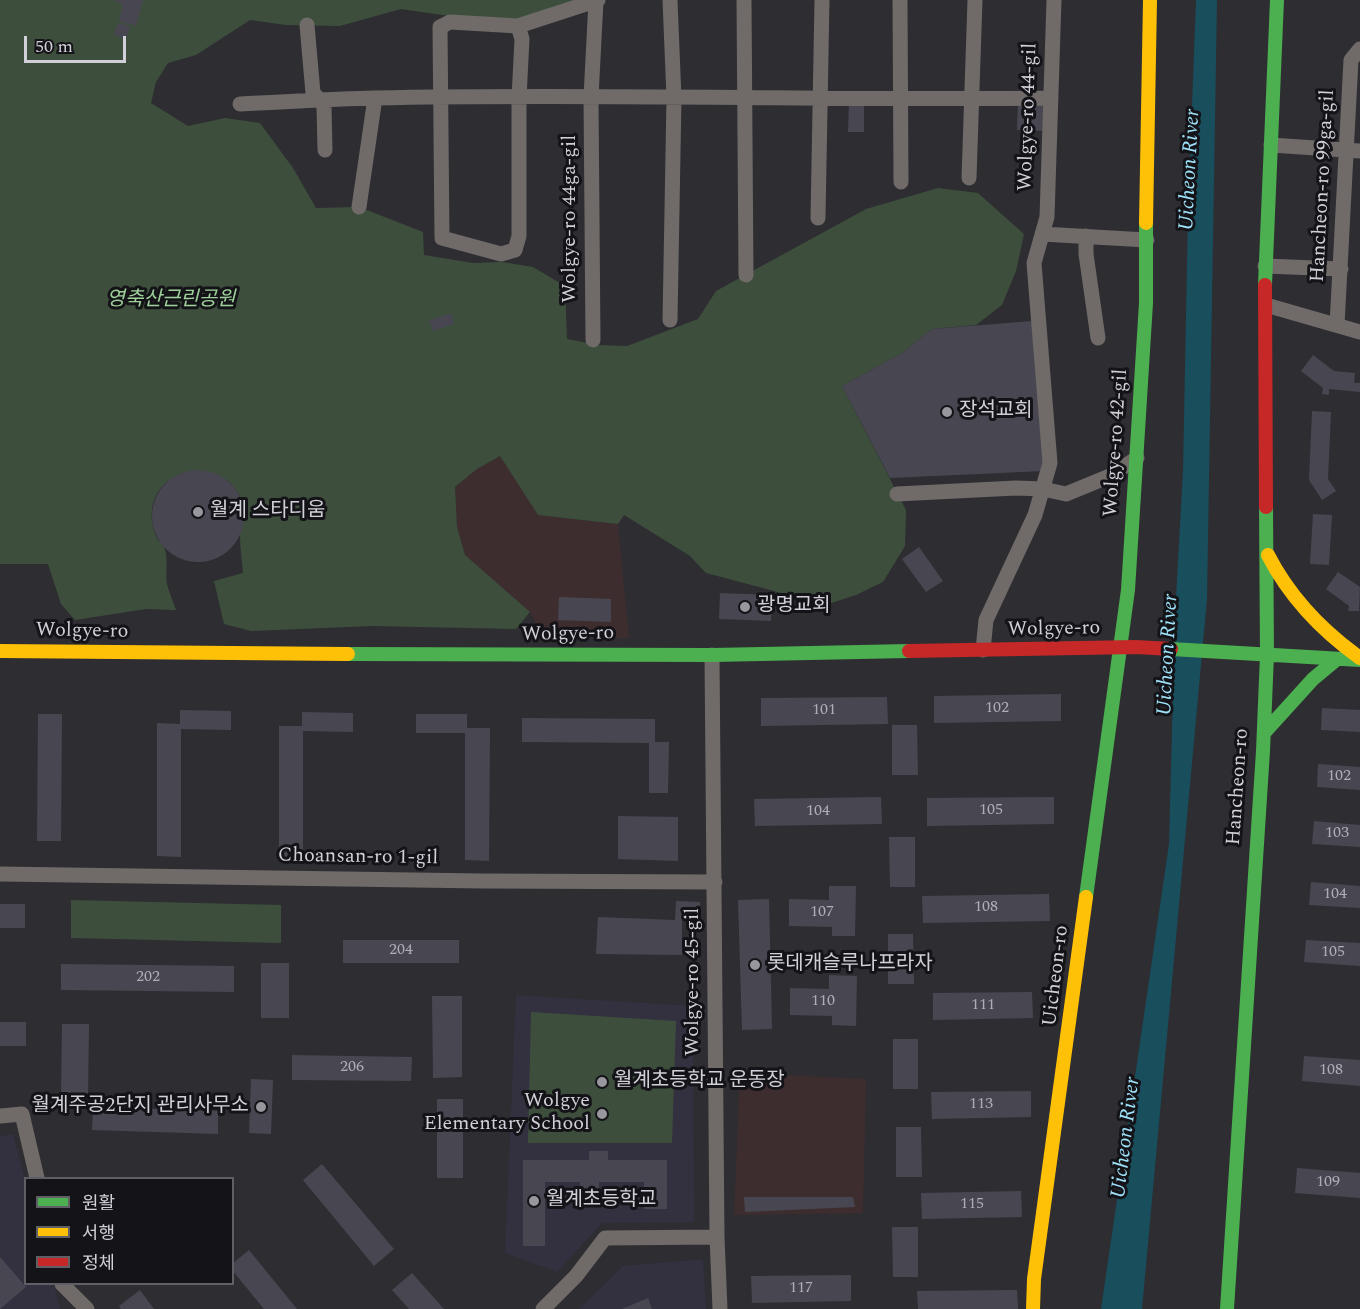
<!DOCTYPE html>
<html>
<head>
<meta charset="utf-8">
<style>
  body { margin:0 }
  #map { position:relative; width:1360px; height:1309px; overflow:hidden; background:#2d2d32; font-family:Spectral,"Noto Sans KR",serif }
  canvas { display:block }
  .legend { position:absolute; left:24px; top:1177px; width:210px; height:108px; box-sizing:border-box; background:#141318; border:2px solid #605f65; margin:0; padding:8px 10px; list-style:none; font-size:18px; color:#d1d0d8 }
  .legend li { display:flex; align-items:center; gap:12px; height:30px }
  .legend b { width:30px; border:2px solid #605f65 }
  .scale { position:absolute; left:24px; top:36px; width:102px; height:27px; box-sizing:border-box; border:3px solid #d1d0d8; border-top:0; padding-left:8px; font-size:18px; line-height:21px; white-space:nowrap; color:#d1d0d8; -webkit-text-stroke:4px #141318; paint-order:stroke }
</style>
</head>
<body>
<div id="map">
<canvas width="1360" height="1309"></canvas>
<ul class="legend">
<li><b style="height:8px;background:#4caf50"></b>원활</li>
<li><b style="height:8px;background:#ffc107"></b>서행</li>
<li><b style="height:8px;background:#c62828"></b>정체</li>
</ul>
<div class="scale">50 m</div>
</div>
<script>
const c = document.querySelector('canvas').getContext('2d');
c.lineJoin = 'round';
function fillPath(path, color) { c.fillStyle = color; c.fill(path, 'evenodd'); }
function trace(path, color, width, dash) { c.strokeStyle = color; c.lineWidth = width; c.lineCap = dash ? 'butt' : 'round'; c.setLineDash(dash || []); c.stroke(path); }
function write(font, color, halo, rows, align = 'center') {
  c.font = font + ' Spectral,"Noto Sans KR",serif'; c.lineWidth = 6; c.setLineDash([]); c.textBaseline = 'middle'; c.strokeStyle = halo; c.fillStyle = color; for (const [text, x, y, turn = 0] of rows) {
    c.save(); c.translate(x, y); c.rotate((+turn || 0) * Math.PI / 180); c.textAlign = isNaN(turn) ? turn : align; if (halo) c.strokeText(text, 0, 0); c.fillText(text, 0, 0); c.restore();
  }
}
fillPath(new Path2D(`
  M500,456L538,515L618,524L629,638H543L530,612L465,555L457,527L455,487L477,469Z
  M740,1073L866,1079L863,1213L734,1215Z`), '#3e2d2f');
fillPath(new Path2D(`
  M516,995L693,1006L694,1222L602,1223L557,1272L505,1253Z
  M13,1134L25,1179L26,1284H54L60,1309H0V1136Z
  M703,1259L706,1309H579L623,1266Z`), '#333040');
fillPath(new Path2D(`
  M0,0H580L516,19L449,16L401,9L340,26L286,25L250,20L196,55L168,63L156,82L151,103L188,126L225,118L260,123L293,168L316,208L359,207L423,232L424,255L473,263L502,262L533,267L565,286L567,339L599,345L627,346L698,319L716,291L866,209L938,188L978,193L1024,234L1016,271L1002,305L976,325L932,329L902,353L842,386L906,510L905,546L883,582L856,595L822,606L774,591L706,573L690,556L624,515L618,524L538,515L500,456L477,469L455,487L457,527L465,555L530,612L516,629L372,626L251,631L224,624L214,581L243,573C242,561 240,548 240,536C241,520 247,511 239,495C221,459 164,464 153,504C150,515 152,529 158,540C160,542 163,544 164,547C169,557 165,572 167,584C169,592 173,601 176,610L146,609L75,620L61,604L48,564H0Z
  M71,900L281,905V943L71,938Z
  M531,1012L676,1021L672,1143H528Z`), '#3d4f3c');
fillPath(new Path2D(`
  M1196,0H1217L1207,599L1142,1309H1101L1169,844L1175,615L1183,471L1188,212Z`), '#194e5d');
fillPath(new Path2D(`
  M143,0L136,26L119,21L123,4L112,0Z
  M118,23L130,26L126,39L114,35Z
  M1018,100H1048V131L1017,130Z
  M849,101H864V132H848Z
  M451,313L454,324L433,331L429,320Z
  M1032,321L1044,471L890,478L842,386L902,353L932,329Z
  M1313,355L1334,371L1355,373L1354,383H1360V392L1329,389V395L1322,394L1323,388L1301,371Z
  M1312,411L1331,412L1328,479L1336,491L1322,500L1309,480Z
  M152 516a46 46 0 1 1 92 0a46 46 0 1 1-92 0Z
  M1313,514L1332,515L1329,565L1310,564Z
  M919,547L943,581L926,592L902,559Z
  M1338,572L1360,587L1359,611H1348L1349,606L1326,589Z
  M720,593L772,595L771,621L719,619Z
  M559,597L611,599V622L558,620Z
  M1061,694V721L934,723V696Z
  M887,697L888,724L761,726V698Z
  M1322,708L1360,710V732L1321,730Z
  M180,710L231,711V730L181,729V857L157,856V723L180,724Z
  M302,712L353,713V732L303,731V859L279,858V726H302Z
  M38,714H62L61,841H37Z
  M416,714H467V728H490L489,861L465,860V733H416Z
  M522,718L655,719V742H669L668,793H649V743L522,742Z
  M892,725H917L918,775H892Z
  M1318,764L1360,767V790L1317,787Z
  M881,797L882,824L755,826L754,799Z
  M1054,797V824L927,826V798Z
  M618,816L678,817V861L618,859Z
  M1314,821L1360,825V847L1312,844Z
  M889,837H915V887H890Z
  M1311,882L1360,886V908L1309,905Z
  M829,886H856L855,936H832V927L789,926V899L829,900Z
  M1049,894L1050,921L923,923L922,896Z
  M769,899L772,1029L742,1030L738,900Z
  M676,901L700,902V919H682V955L596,954L598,917L675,920Z
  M0,904H25V928H0Z
  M888,934H913L914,984H888Z
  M343,940H459V963H343Z
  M1306,940L1360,943V966L1304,962Z
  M261,963H289V1018H261Z
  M61,964L234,966V992L61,990Z
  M829,975L857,976L856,1026L832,1025V1016L790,1015V988L829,989Z
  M1032,992L1033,1018L933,1020V993Z
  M432,996H462V1077L433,1078Z
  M0,1022H26V1046H0Z
  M62,1024H89L88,1099H61Z
  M893,1039H918V1089H893Z
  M292,1055L412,1057L411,1081L292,1080Z
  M1304,1056L1360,1060V1086L1302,1081Z
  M251,1079L273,1080L271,1134L249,1133Z
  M1031,1091V1117L932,1119L931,1092Z
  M437,1099H463V1178H437Z
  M93,1107L218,1111V1134L92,1130Z
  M896,1127H921L922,1177H896Z
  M589,1151H608V1160H667V1209H644V1182H599V1193H580V1182H545V1246H523V1160H589Z
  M322,1164L394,1249L374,1266L303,1180Z
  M1297,1168L1360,1173V1198L1295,1193Z
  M1021,1191L1022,1217L922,1219L921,1193Z
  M744,1197H853L855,1207L745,1212Z
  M892,1227H918V1277H893Z
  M249,1250L297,1309H264L232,1270V1264Z
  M0,1257L26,1287L0,1309Z
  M412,1273L444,1309H409L392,1290Z
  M851,1275V1301L752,1303L751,1276Z
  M140,1290L154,1309H121L119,1306Z
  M1017,1290L1018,1309H918L917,1291Z
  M648,1298L652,1309H622Z`), '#484751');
trace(new Path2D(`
  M744,0L746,275
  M900,0L901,182
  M450,22L518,26L522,39L519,98V236L515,250L501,254L442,238L440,27Z
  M307,25L313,93L321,101L324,107L325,150
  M518,26L598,0
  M240,104C285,102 330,99 375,98C600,93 826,101 1051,98
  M1271,145L1360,151
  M969,178L975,0
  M359,207L375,98
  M818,218L822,0
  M1042,234L1147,240
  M1086,236V254L1098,338
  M1265,266L1341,269
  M1266,305L1360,332
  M670,320L674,98L670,0
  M1337,325L1351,60L1360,49
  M593,340L591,97L596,1
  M897,494L1016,488L1043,489L1066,494L1110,476L1137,458
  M983,650L986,620L1035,515L1050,463L1034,263L1047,217L1054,0
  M712,655L717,1237L720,1309
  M0,874L483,881L715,882
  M0,1116L22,1114L37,1178
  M62,1284L87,1309
  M543,1309L576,1276L605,1238L717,1237`), '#706a68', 15);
trace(new Path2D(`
  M1265,285L1277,0
  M1171,649L1360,660
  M348,654L712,655L909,651
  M1264,733L1313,679L1337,659
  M1086,897L1128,590L1146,303V223
  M1227,1309L1263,751L1267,655L1266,507`), '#4caf50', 14);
trace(new Path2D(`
  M1146,223L1150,0
  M1268,555C1290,598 1321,630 1360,658
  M0,651L348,654
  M1033,1309L1034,1279L1086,897`), '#ffc107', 14);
trace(new Path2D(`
  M1265,285L1266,507
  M909,651L1136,647L1171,649`), '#c62828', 14);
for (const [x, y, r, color] of [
  [947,412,6,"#98979e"],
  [198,512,6,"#98979e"],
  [745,607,6,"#98979e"],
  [755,965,6,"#98979e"],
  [602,1082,6,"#98979e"],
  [261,1107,6,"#98979e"],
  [602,1114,6,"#98979e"],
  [534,1201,6,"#98979e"]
]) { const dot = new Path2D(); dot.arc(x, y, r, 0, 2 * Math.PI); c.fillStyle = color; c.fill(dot); trace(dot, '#141318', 2); }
write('16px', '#afaeb6', null, [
  ["102",997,709],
  ["101",824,711],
  ["102",1339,777],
  ["105",991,811],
  ["104",818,812],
  ["103",1337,834],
  ["104",1335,895],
  ["108",986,908],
  ["107",822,913],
  ["204",401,951],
  ["105",1333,953],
  ["202",148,978],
  ["110",823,1002],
  ["111",983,1006],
  ["206",352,1068],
  ["108",1331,1071],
  ["113",981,1105],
  ["109",1328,1183],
  ["115",972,1205],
  ["117",801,1289]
]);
write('20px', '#d1d0d8', '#141318', [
  ["Wolgye-ro 44-gil",1029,117,-88],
  ["Hancheon-ro 99ga-gil",1324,186,-87],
  ["Wolgye-ro 44ga-gil",571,219,-90],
  ["Wolgye-ro 42-gil",1117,443,-86],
  ["Wolgye-ro",1054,630,-1],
  ["Wolgye-ro",82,632,1],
  ["Wolgye-ro",568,635,-1],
  ["Hancheon-ro",1239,787,-86],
  ["Choansan-ro 1-gil",358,858,1],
  ["Uicheon-ro",1057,976,-83],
  ["Wolgye-ro 45-gil",694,982,-90]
]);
write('italic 20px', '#9dd199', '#141318', [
  ["영축산근린공원",171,301]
]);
write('20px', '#d1d0d8', '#141318', [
  ["장석교회",959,412],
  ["월계 스타디움",210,512],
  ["광명교회",757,607],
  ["롯데캐슬루나프라자",767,965],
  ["월계초등학교 운동장",614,1082],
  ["Wolgye",590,1102,"right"],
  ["Elementary School",590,1125,"right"],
  ["월계주공2단지 관리사무소",249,1107,"right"],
  ["월계초등학교",546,1201]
], 'left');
write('italic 21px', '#9ee2f9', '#141318', [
  ["Uicheon River",1191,170,-87],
  ["Uicheon River",1169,655,-87],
  ["Uicheon River",1127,1138,-83]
]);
</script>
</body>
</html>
